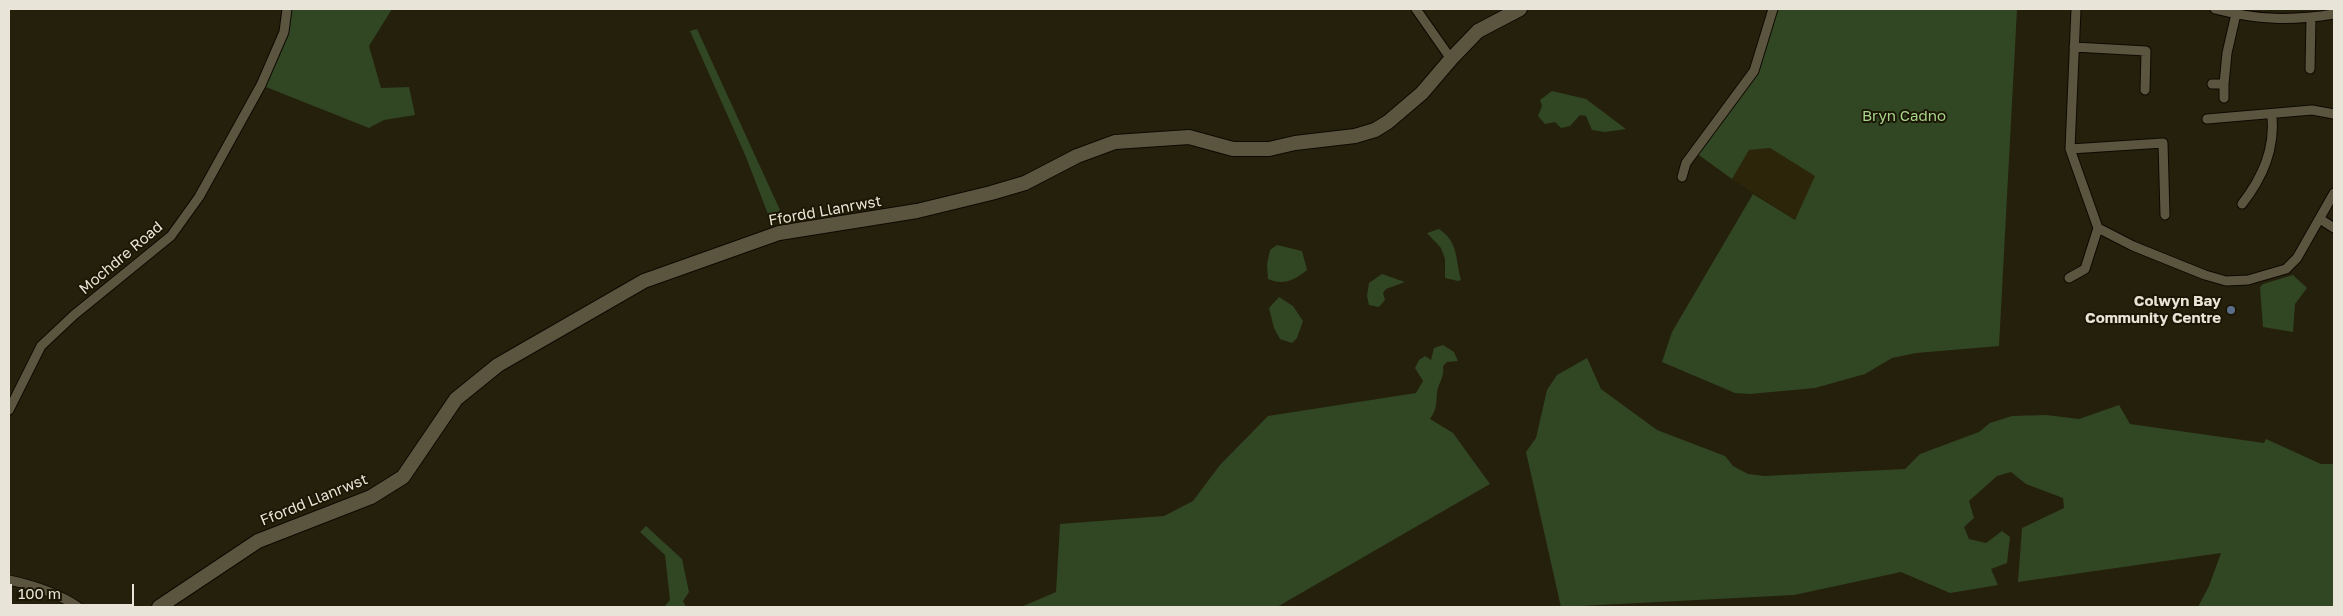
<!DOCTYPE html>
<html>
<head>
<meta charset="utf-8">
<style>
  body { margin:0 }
  #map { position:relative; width:2343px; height:616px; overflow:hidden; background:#25200c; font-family:"Golos Text",sans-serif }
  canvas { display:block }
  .frame { position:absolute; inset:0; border:10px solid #e8e5d8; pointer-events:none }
  .scale { position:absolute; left:10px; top:584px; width:124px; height:22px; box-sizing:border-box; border:2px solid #e8e5d8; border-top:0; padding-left:6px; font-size:15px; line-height:18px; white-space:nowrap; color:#e8e5d8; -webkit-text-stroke:4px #1b1704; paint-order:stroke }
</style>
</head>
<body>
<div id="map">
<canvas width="2343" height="616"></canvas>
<div class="frame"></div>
<div class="scale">100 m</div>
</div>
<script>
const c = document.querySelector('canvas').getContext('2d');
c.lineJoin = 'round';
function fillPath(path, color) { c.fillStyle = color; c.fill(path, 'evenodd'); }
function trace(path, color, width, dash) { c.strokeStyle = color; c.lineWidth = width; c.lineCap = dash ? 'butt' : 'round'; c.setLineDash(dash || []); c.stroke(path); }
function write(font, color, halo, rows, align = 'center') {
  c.font = font + ' "Golos Text",sans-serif'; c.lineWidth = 4; c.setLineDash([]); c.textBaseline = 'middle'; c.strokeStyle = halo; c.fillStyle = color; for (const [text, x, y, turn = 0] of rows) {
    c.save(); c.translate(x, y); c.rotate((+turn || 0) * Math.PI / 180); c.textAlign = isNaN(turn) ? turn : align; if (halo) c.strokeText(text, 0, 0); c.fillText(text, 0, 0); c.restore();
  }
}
fillPath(new Path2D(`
  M1770,148L1816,176L1795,220L1732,179L1749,150Z`), '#2c250a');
fillPath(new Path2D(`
  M287,9H392L369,46L381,88L409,87L415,115L384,120L369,128L261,85Z
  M1773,9H2017L1999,346L1916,353L1892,358L1865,374L1815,388L1750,394L1735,393L1662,362L1672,332L1753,194L1795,220L1815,176L1770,148L1749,150L1732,179L1696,153L1754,71Z
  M697,29L780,210L776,213L779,220L771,222L746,157L690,31Z
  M1552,91L1586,99L1626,129L1605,132L1592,130L1586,116L1580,115L1570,126L1561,128L1555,122L1545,124L1538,116L1542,106L1540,100Z
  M1439,229C1459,243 1455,258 1461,280L1458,281L1445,278V259L1441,248L1427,233Z
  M1277,245L1302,251L1307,270C1294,280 1284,286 1268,279L1267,264L1270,250Z
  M1382,274L1405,282L1386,289L1383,293L1385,300L1379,307L1369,305L1367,296L1369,283Z
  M2293,275L2307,288L2295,304L2293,332L2263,327L2260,287L2263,284Z
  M1279,297L1293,306L1303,321L1297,338L1292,343L1280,339L1274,328L1269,308Z
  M1443,345L1454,352L1458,361L1447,362L1443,366C1445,377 1438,383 1437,393C1436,404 1437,409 1430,419L1453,433L1490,484L1277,607H1021L1056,592L1060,524L1164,516L1193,501L1220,465L1268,416L1416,393L1423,381L1415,368L1419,360L1425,356L1431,360L1434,348Z
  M1587,358L1601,389L1657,430L1725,456L1733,466L1748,474L1764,476L1905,469L1920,454L1979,432L1990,423L2012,416L2046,415L2079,419L2119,405L2130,424L2264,443L2266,439L2321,464H2334V607H2198L2209,586L2221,553L2018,582L2022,528L2064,508L2063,498L2026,484L2011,472L1997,476L1969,501L1974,518L1964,527L1969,539L1986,543L2002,531L2010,537L2007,563L1991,569L1998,585L1950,593L1901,572L1794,595L1561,607L1526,452L1536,438L1547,390L1557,375Z
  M646,526L682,559L689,592L683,601L686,607H664L670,600L665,555L640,532Z`), '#314623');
const street = new Path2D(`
  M1416,9L1451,59
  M2076,9L2070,149L2098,228L2133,246L2205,275L2226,281L2248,280L2286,269L2297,258L2334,193
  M2215,9C2257,20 2292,21 2334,14
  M2074,47L2146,51L2145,90
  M2310,69L2311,18
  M2212,84H2224L2227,53L2236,14
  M2224,98V84
  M2207,119L2312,110L2334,114
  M2070,149L2163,143L2165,215
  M1682,177L1686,163L1754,71L1773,9
  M2242,204C2263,177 2275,149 2272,115
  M2320,219L2334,228
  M2069,278L2085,269L2098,228
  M9,410L41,346L74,315L171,236L199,197L261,85L284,32L287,9
  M9,580C32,585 58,593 78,607`);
const secondary = new Path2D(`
  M159,607L258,541L371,497L403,477L456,399L498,365L644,281L779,233L917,211L991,193L1025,183L1077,156L1115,142L1189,137L1233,149H1269L1295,143L1355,136L1375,130L1388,122L1422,93L1451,59L1478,31L1520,9`);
trace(street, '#0e0900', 11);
trace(secondary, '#0e0900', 16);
trace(street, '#5b5540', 9);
trace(secondary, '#5b5540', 14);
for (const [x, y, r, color] of [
  [2231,310,5,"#5c6f8a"]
]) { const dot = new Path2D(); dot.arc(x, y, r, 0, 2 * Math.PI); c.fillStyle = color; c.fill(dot); trace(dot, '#1b1704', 2); }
write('15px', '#a8d48c', '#1b1704', [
  ["Bryn Cadno",1904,116]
]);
write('15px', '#e8e5d8', '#1b1704', [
  ["Ffordd Llanrwst",825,211,-10],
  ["Mochdre Road",121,258,-40],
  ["Ffordd Llanrwst",314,500,-22]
]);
write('bold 15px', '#e8e5d8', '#1b1704', [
  ["Colwyn Bay",2221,301],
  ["Community Centre",2221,318]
], 'right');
</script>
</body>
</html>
